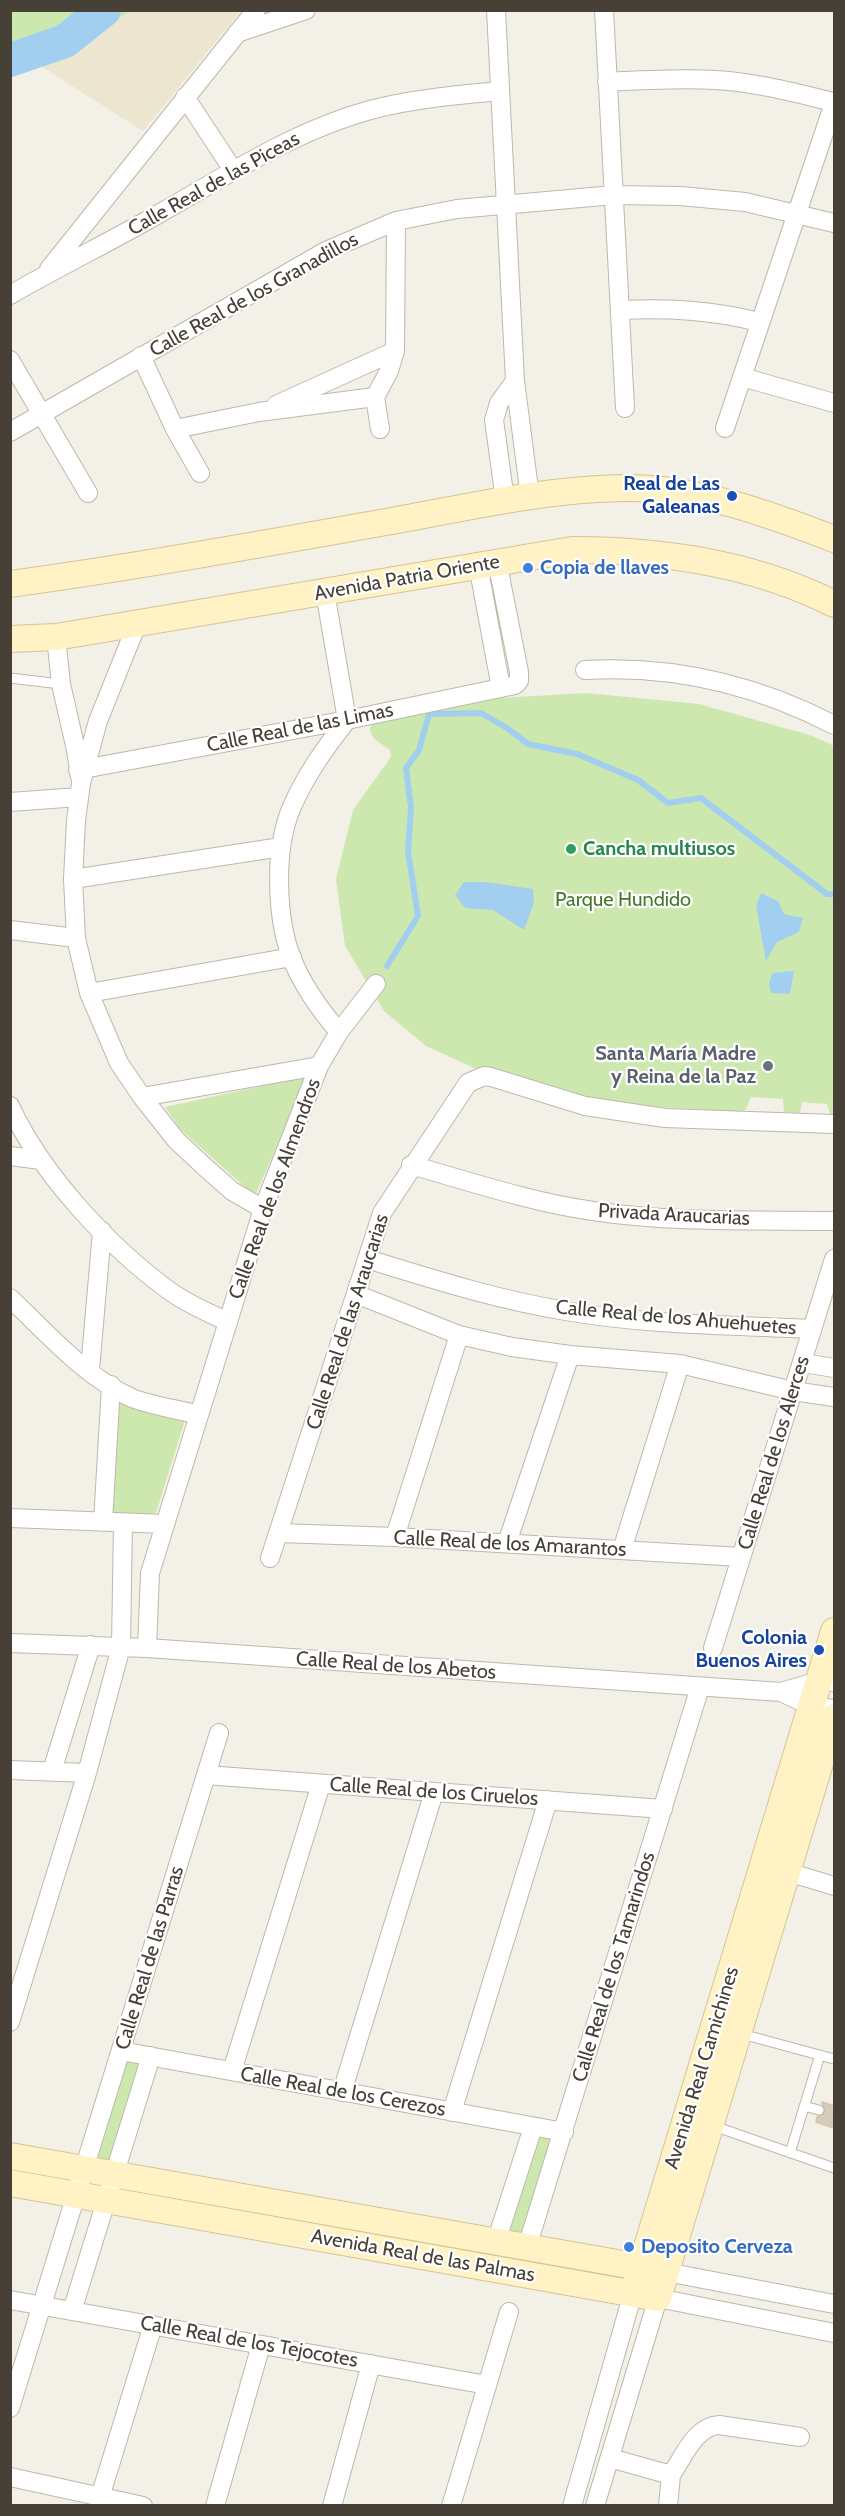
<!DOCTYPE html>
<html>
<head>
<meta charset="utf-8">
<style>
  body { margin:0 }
  #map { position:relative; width:845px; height:2516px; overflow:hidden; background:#f3f0e7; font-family:Cabin,sans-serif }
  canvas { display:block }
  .frame { position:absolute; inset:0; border:12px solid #464036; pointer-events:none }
</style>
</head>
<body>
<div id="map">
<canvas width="845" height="2516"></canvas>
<div class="frame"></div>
</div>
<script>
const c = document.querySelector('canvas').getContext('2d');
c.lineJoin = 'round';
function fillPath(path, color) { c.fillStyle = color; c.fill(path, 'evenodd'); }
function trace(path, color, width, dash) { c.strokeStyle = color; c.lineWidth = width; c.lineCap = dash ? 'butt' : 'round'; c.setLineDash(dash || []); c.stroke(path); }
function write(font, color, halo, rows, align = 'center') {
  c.font = font + ' Cabin,sans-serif'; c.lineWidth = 4.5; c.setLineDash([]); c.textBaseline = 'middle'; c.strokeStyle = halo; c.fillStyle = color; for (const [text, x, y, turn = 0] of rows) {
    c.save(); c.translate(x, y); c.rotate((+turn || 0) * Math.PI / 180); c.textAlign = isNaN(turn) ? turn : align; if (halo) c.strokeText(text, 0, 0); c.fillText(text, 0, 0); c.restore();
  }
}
fillPath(new Path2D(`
  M131,11H241L143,131L39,65Z`), '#ece5d0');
fillPath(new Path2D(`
  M10,11L11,10L131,11L39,65L11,49Z
  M586,693L699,704L813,736L834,746V1116L830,1114L827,1104L802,1102L800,1113L784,1112L783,1099L751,1097L746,1109L742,1112L624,1105L560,1094L481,1071L426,1046L384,1011L345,946L336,879L353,810L391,757L390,750C379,742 363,735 374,720L483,699Z
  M308,1076L255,1196L181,1130L165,1107Z
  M114,1394L186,1417L156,1513L127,1517L108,1514Z
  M123,2055L145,2061L111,2168L90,2164Z
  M536,2132L557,2137L525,2243L501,2238Z`), '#cde8af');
fillPath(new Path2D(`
  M464,882H486L533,889L534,903L524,930L493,910L465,908L455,895Z
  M761,893L778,901L784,914L803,918L799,932L777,942L766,961L756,906Z
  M794,971L790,994L771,993L769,984L772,973Z`), '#a2cff0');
trace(new Path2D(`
  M387,966L418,916L408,851L411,808L406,768L419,750L429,714L481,713L507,728L528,744L577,754L638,780L668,803L701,798L827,894H834`), '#a2cff0', 6);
trace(new Path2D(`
  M10,60L65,41L104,10`), '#a2cff0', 34);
const building = new Path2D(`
  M822,2102L834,2106V2128L816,2122L817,2117L825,2112Z`);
fillPath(building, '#d5ccbc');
trace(building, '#d0c4af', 1.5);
const lane = new Path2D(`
  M10,678L61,684
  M738,2033L834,2059
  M804,2106L819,2110
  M711,2125L834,2168
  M790,2153L820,2055`);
const street = new Path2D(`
  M496,10L515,381L530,497
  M604,10L625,408
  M237,33L306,10
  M607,82C643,80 679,78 715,80C755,82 795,93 834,102
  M185,97L233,170
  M49,269L256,10
  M10,295C60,266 112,241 162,212C229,174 294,131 370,110C412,99 456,95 500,91
  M620,310C668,308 712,310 759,322
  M141,356L175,429L200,473
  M10,360L88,493
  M742,377L834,403
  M375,397L380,429
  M276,405L395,351
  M725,428L834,103
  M175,429L259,412L375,397L389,371L395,351L396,221
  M10,432L326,251L396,221L457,209L614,195L680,196L745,202L834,223
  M505,500L494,420L499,403L515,381
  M478,565L501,688
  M325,592L347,720C325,748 305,776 291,809C274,850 276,918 292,959C303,986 320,1010 339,1032
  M137,624L98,721L81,783L76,821L73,879L76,938L89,993L119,1063L142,1097L176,1140L206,1168L232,1191L263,1209
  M56,637L61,684L76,750L80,777
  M585,670C672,665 757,685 834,725
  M78,770L347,720L515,685L519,681V672L497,561
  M10,802L79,797
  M73,879L281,847
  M10,930L76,938
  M89,993L292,957
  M142,1097L319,1066
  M10,1106C42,1175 109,1247 171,1292C188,1304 209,1313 228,1322
  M10,1156L41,1160
  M411,1165C471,1182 531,1202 593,1211C673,1223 754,1220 834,1221
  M367,1259C432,1279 498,1300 566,1311C645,1325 732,1325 812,1329
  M356,1294L459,1335L512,1347L570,1355L680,1364L793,1391L834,1397
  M10,1298C47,1333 85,1377 132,1398C152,1406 177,1409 199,1415
  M803,1363L834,1368
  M90,1370L102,1231
  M10,1518L165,1524
  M103,1522L111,1385
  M279,1533L395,1537L741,1557
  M395,1537L459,1335
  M507,1543L570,1355
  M622,1550L680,1364
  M270,1558L382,1213L468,1083L484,1076L491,1077L585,1106L665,1118L834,1124
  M10,1643L147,1648L781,1692L811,1706L834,1709
  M147,1648L150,1573L263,1209L319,1066L339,1032L376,984
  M713,1648L834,1259
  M781,1692L819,1681L834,1682
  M10,1770L87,1773
  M52,1771L91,1645
  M206,1775L663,1809
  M788,1872L834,1886
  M10,2022L87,1773L121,1647L123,1523
  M121,2051L564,2132
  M232,2071L321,1784
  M342,2092L434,1792
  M452,2112L548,1800
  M496,2242L533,2127
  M527,2247L700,1687
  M666,2272L834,2304
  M10,2300L487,2385
  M72,2311L151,2056
  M10,2408L219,1733
  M610,2458L671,2475L668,2506
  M671,2475C683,2458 695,2426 719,2425L800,2437
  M10,2477L143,2506
  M100,2497L153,2325
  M215,2506L261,2345
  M332,2506L371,2364
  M451,2506L509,2312
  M572,2506L633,2293
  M595,2506L658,2298L834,2333`);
const secondary = new Path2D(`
  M10,584C136,567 261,544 386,522C464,508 544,489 624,488C696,487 769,514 834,539
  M10,639L56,637L572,550C662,550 753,563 834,604
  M10,2156L657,2270
  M10,2183L658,2298L834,1717
  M633,2293L834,1631`);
trace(lane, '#bfb8a9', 11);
trace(street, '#bfb8a9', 20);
trace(secondary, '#d4c496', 28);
trace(lane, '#fff', 9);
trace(street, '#fff', 18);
trace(secondary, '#fff2c5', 26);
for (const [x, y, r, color] of [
  [732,496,6,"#1a4fb4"],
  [528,568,6,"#3f7fe0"],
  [571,849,6,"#2e9e5b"],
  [768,1066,6,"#6b7280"],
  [819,1650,6,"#1a4fb4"],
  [629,2247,6,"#3f7fe0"]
]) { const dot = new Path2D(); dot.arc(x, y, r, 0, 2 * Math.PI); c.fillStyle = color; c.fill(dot); trace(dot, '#fff', 2); }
write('20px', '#464036', '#fff', [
  ["Calle Real de las Piceas",214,184,-29],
  ["Calle Real de los Granadillos",254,295,-29],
  ["Avenida Patria Oriente",407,578,-10],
  ["Calle Real de las Limas",300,728,-11],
  ["Calle Real de los Almendros",275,1189,-70],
  ["Privada Araucarias",674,1215,3],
  ["Calle Real de los Ahuehuetes",676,1318,5],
  ["Calle Real de las Araucarias",348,1322,-72],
  ["Calle Real de los Alerces",774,1453,-73],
  ["Calle Real de los Amarantos",510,1544,3],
  ["Calle Real de los Abetos",396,1666,4],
  ["Calle Real de los Ciruelos",434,1792,4],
  ["Calle Real de las Parras",150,1958,-73],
  ["Calle Real de los Tamarindos",614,1967,-73],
  ["Avenida Real Camichines",702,2068,-73],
  ["Calle Real de los Cerezos",343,2092,10],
  ["Avenida Real de las Palmas",423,2256,10],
  ["Calle Real de los Tejocotes",249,2342,10]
]);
write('bold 20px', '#164399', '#fff', [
  ["Real de Las",720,484],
  ["Galeanas",720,507],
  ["Colonia",807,1638],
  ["Buenos Aires",807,1661]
], 'right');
write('bold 20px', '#366cbe', '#fff', [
  ["Copia de llaves",540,568],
  ["Deposito Cerveza",641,2247]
], 'left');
write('bold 20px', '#27864d', '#fff', [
  ["Cancha multiusos",583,849]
], 'left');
write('20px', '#457829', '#fff', [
  ["Parque Hundido",623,900]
]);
write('bold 20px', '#5b616d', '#fff', [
  ["Santa María Madre",756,1054],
  ["y Reina de la Paz",756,1077]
], 'right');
</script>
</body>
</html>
